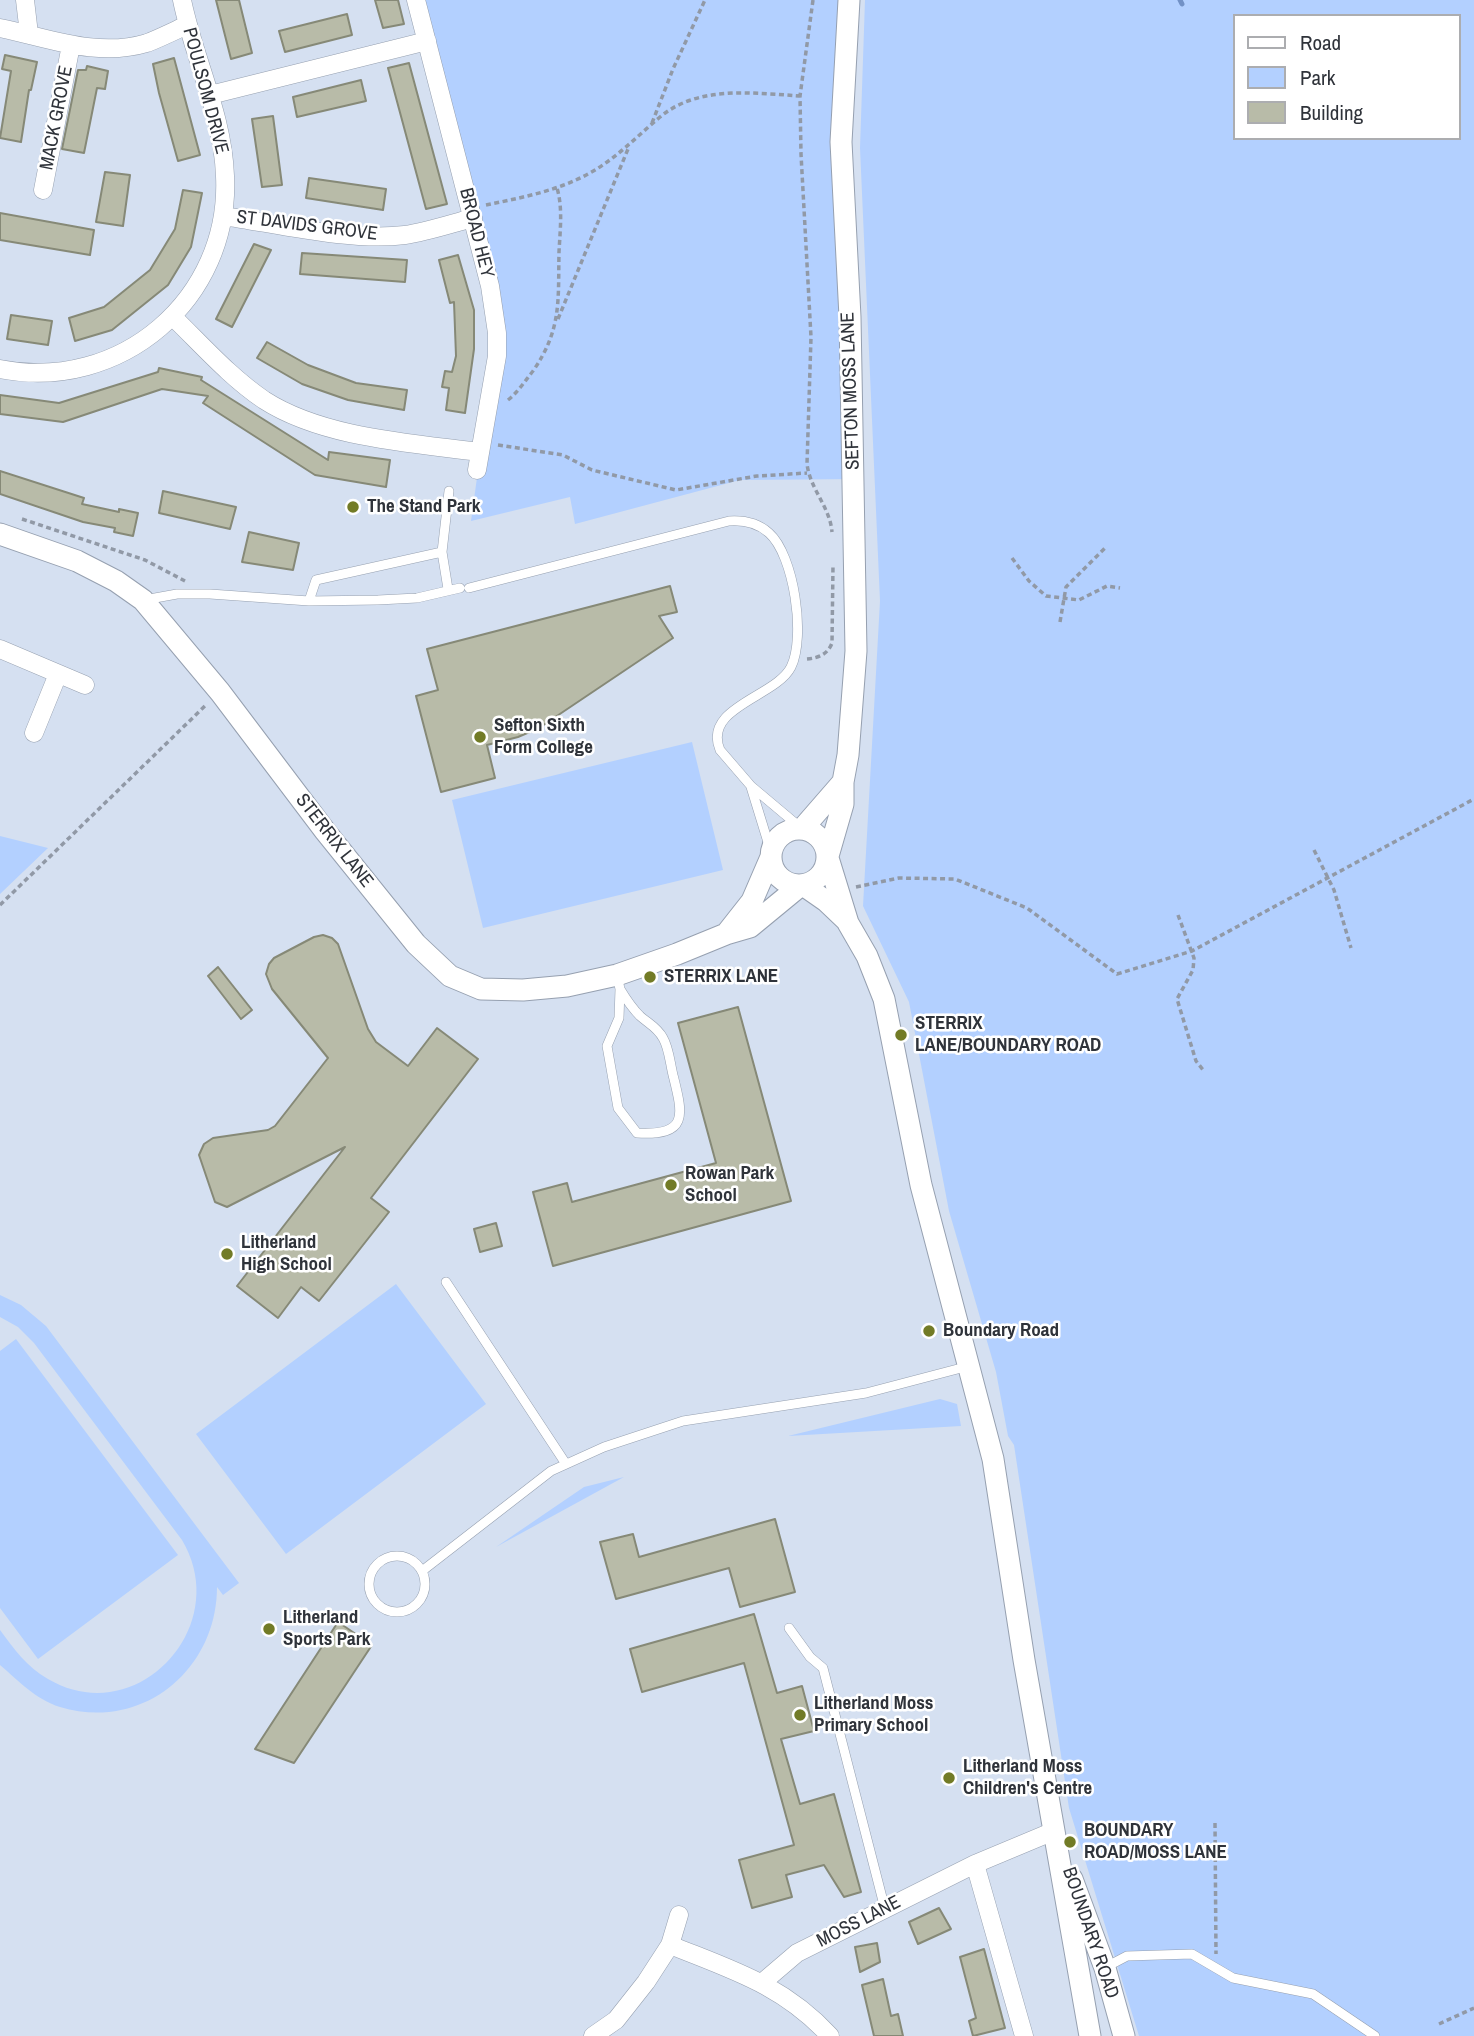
<!DOCTYPE html>
<html>
<head>
<meta charset="utf-8">
<style>
  body { margin:0 }
  #map { position:relative; width:1474px; height:2036px; overflow:hidden; background:#d5e0f1; font-family:"Archivo Narrow",sans-serif }
  canvas { display:block }
  .legend { position:absolute; left:1233px; top:14px; width:228px; height:126px; box-sizing:border-box; background:#fff; border:2px solid #acadb0; margin:0; padding:9px 12px; list-style:none; font-size:21px; color:#2f333a }
  .legend li { display:flex; align-items:center; gap:14px; height:35px }
  .legend b { width:35px; border:2px solid #acadb0 }
</style>
</head>
<body>
<div id="map">
<canvas width="1474" height="2036"></canvas>
<ul class="legend">
<li><b style="height:9px;background:#fff"></b>Road</li>
<li><b style="height:19px;background:#b3d0ff"></b>Park</li>
<li><b style="height:19px;background:#b8bba8"></b>Building</li>
</ul>
</div>
<script>
const c = document.querySelector('canvas').getContext('2d');
c.lineJoin = 'round';
function fillPath(path, color) { c.fillStyle = color; c.fill(path, 'evenodd'); }
function trace(path, color, width, dash) { c.strokeStyle = color; c.lineWidth = width; c.lineCap = dash ? 'butt' : 'round'; c.setLineDash(dash || []); c.stroke(path); }
function write(font, color, halo, rows, align = 'center') {
  c.font = font + ' "Archivo Narrow",sans-serif'; c.lineWidth = 5; c.setLineDash([]); c.textBaseline = 'middle'; c.strokeStyle = halo; c.fillStyle = color; for (const [text, x, y, turn = 0] of rows) {
    c.save(); c.translate(x, y); c.rotate((+turn || 0) * Math.PI / 180); c.textAlign = isNaN(turn) ? turn : align; if (halo) c.strokeText(text, 0, 0); c.fillText(text, 0, 0); c.restore();
  }
}
fillPath(new Path2D(`
  M416,0H855L849,148L862,479L740,480L575,524L570,497L471,521L497,333Z
  M865,0H1474V2036H1139L1069,1808L1014,1445L1008,1436L996,1372L949,1211L909,1002L863,906L880,601L860,148ZM1234,16H1458V138H1234Z
  M692,742L723,870L483,928L452,800Z
  M0,836L48,848L0,894Z
  M396,1284L486,1404L286,1554L196,1434Z
  M0,1295L21,1305L46,1326L239,1583L223,1595L217,1587C217,1670 142,1732 60,1707C35,1699 19,1681 0,1665V1630C14,1649 27,1667 48,1679C136,1731 234,1627 182,1540L34,1343L18,1327L0,1317Z
  M16,1339L178,1555L38,1659L0,1608V1351Z
  M940,1399L957,1404L961,1426L788,1436Z
  M624,1477L496,1547L584,1487Z`), '#b3d0ff');
trace(new Path2D(`
  M1180,0L1182,4`), '#7291c6', 5);
const building = new Path2D(`
  M216,0H239L252,53L231,59Z
  M375,0H398L404,24L383,28Z
  M347,14L352,35L285,52L279,31Z
  M5,55L37,62L31,90H29L21,142L0,138L11,71L2,69Z
  M174,58L200,155L178,161L159,93L153,64Z
  M409,63L447,204L426,209L388,68Z
  M87,66L108,71L105,89L97,88L84,153L62,149L78,70H86Z
  M361,80L366,101L297,117L293,97Z
  M273,116L282,185L262,187L252,119Z
  M105,172L130,175L123,226L96,222Z
  M309,178L386,189L383,210L306,198Z
  M183,190L202,193L191,247L168,285L112,330L75,341L69,318L104,307L150,270L175,229Z
  M0,213L94,230L90,255L0,240Z
  M254,244L271,250L232,327L216,319Z
  M302,253L407,260L405,282L300,274Z
  M458,255L474,310V349L465,413L446,410L449,388L442,387L445,371L452,372L456,356L454,302L450,303L439,260Z
  M11,315L52,321L48,345L7,339Z
  M267,342L308,365L356,383L407,390L404,410L348,400L302,384L257,358Z
  M159,368L202,377L201,380L328,460L329,452L390,460L386,487L315,475L203,403L208,396L162,389L63,422L0,414V395L59,403L158,372Z
  M0,471L84,498L82,504L119,512V509L138,513L133,536L114,532L115,528L83,522L0,494Z
  M163,491L236,507L230,529L159,513Z
  M249,532L299,543L293,570L242,562Z
  M670,586L677,612L659,616L673,638L539,728L518,737L487,745L495,778L441,792L416,696L438,690L427,649Z
  M323,935L332,938L338,944L368,1029L376,1042L408,1066L437,1028L478,1059L371,1198L389,1212L319,1301L301,1287L278,1318L237,1286L345,1147L227,1207L215,1202L199,1155L204,1144L213,1138L268,1130L275,1126L328,1058L272,989L266,974L269,964L274,958L314,937Z
  M218,967L252,1010L241,1019L208,976Z
  M738,1007L791,1201L553,1266L533,1192L567,1183L572,1202L716,1163L678,1023Z
  M496,1223L502,1246L480,1252L474,1229Z
  M775,1519L795,1592L740,1607L729,1568L616,1599L600,1542L633,1534L639,1557Z
  M754,1614L777,1693L802,1686L814,1731L781,1739L800,1804L834,1794L861,1892L844,1897L824,1865L786,1875L792,1897L752,1908L739,1860L794,1845L744,1663L642,1692L630,1649Z
  M338,1622L372,1645L294,1763L255,1749Z
  M939,1908L951,1929L918,1944L909,1922Z
  M877,1943L880,1962L860,1972L855,1947Z
  M984,1949L1005,2028L973,2036L969,2021L976,2018L960,1957Z
  M883,1979L891,2016L898,2014L903,2036H874L862,1985Z`);
fillPath(building, '#b8bba8');
trace(building, '#868977', 2);
const service = new Path2D(`
  M442,552L449,491
  M469,588L729,521C744,520 758,523 769,533C794,555 806,637 791,667C776,697 702,707 720,750L751,786L801,828
  M144,600L177,594H210L309,601L378,600L417,598L460,588
  M309,601L316,580L442,552L448,589
  M751,787L771,852
  M617,975L620,989L619,1018L607,1046L618,1108L637,1133C689,1136 683,1115 673,1075C670,1063 669,1048 663,1038C657,1027 649,1024 640,1016C632,1008 626,999 620,989
  M446,1282L566,1464
  M369 1584a28 28 0 1 1 56 0a28 28 0 1 1-56 0Z
  M422,1571L551,1471L604,1447L683,1421L866,1393L969,1366
  M789,1628L810,1657L823,1668L885,1909
  M1106,1967L1127,1956L1192,1954L1233,1978L1313,1994L1375,2036`);
const minor = new Path2D(`
  M25,0L29,34
  M416,0L490,286L497,333V356L477,470
  M0,28C49,38 97,58 147,43C160,38 174,31 187,25
  M210,95L427,41
  M43,190L71,45
  M223,216C278,224 351,242 405,235C427,232 450,224 473,218
  M173,317C202,345 230,377 264,400C323,438 411,443 480,452
  M0,369C120,393 231,299 225,176C223,115 194,59 182,0
  M0,649L85,685
  M34,733L58,674
  M975,1864L1024,2036
  M670,1945C732,1970 783,1985 830,2036
  M763,1982L797,1953L975,1864L1054,1831
  M593,2036L616,2020L646,1982L670,1945L679,1915`);
const tertiary = new Path2D(`
  M0,534L77,561L116,581L143,600L220,692L325,831L416,944L450,976L481,989L523,990L567,986L617,975L677,954L726,934L750,927L801,885
  M803,828L843,782
  M771 857a28 28 0 1 1 56 0a28 28 0 1 1-56 0Z
  M828,856L843,804V782L848,755L856,651L850,317L841,142L849,0
  M828,858L848,923L867,956L884,999L921,1185L993,1459L1024,1660L1090,2036
  M803,885L826,901L847,921
  M726,934L752,901L771,857
  M1072,1879L1105,1968L1124,2036`);
trace(service, '#96a0b0', 10);
trace(minor, '#96a0b0', 19);
trace(tertiary, '#96a0b0', 23);
trace(new Path2D(`
  M813,0L800,96L801,154L811,337L807,464C810,489 830,507 832,532
  M652,123L673,69L705,0
  M486,205C520,198 557,191 588,174C616,159 636,137 660,117C698,85 754,93 800,96
  M558,319L628,149
  M508,400C518,392 525,381 533,371C562,329 558,301 559,252C560,231 563,208 557,188
  M498,445L563,455L592,470L676,490L757,476L807,473
  M22,519L145,560L185,581
  M1012,558L1029,581L1046,596L1079,600L1107,586L1120,588
  M1060,622L1066,587L1105,548
  M807,659C819,658 828,654 832,643L833,565
  M1314,850L1334,890L1351,948
  M856,887L899,878L955,879L1027,908L1117,974L1192,951L1474,799
  M0,905L207,704
  M1178,915L1194,958L1193,970L1177,999L1196,1061L1204,1071
  M1215,1823L1216,1954
  M1439,2024L1474,2008`), '#9199a6', 3.5, [5, 3.5]);
trace(service, '#fff', 9);
trace(minor, '#fff', 18);
trace(tertiary, '#fff', 21);
for (const [x, y, r, color] of [
  [353,507,7,"#727b26"],
  [480,737,7,"#727b26"],
  [650,977,7,"#727b26"],
  [901,1035,7,"#727b26"],
  [671,1185,7,"#727b26"],
  [227,1254,7,"#727b26"],
  [929,1331,7,"#727b26"],
  [269,1629,7,"#727b26"],
  [800,1715,7,"#727b26"],
  [949,1778,7,"#727b26"],
  [1070,1842,7,"#727b26"]
]) { const dot = new Path2D(); dot.arc(x, y, r, 0, 2 * Math.PI); c.fillStyle = color; c.fill(dot); trace(dot, '#fff', 2.5); }
write('19px', '#2f333a', '#fff', [
  ["POULSOM DRIVE",205,91,75],
  ["MACK GROVE",57,118,-79],
  ["ST DAVIDS GROVE",307,226,7],
  ["BROAD HEY",476,233,76],
  ["SEFTON MOSS LANE",851,391,-92],
  ["STERRIX LANE",334,841,52],
  ["MOSS LANE",859,1922,-27],
  ["BOUNDARY ROAD",1090,1933,71]
]);
write('bold 19px', '#2f333a', '#fff', [
  ["The Stand Park",367,507],
  ["Sefton Sixth",494,726],
  ["Form College",494,748],
  ["STERRIX LANE",664,977],
  ["STERRIX",915,1024],
  ["LANE/BOUNDARY ROAD",915,1046],
  ["Rowan Park",685,1174],
  ["School",685,1196],
  ["Litherland",241,1243],
  ["High School",241,1265],
  ["Boundary Road",943,1331],
  ["Litherland",283,1618],
  ["Sports Park",283,1640],
  ["Litherland Moss",814,1704],
  ["Primary School",814,1726],
  ["Litherland Moss",963,1767],
  ["Children's Centre",963,1789],
  ["BOUNDARY",1084,1831],
  ["ROAD/MOSS LANE",1084,1853]
], 'left');
</script>
</body>
</html>
